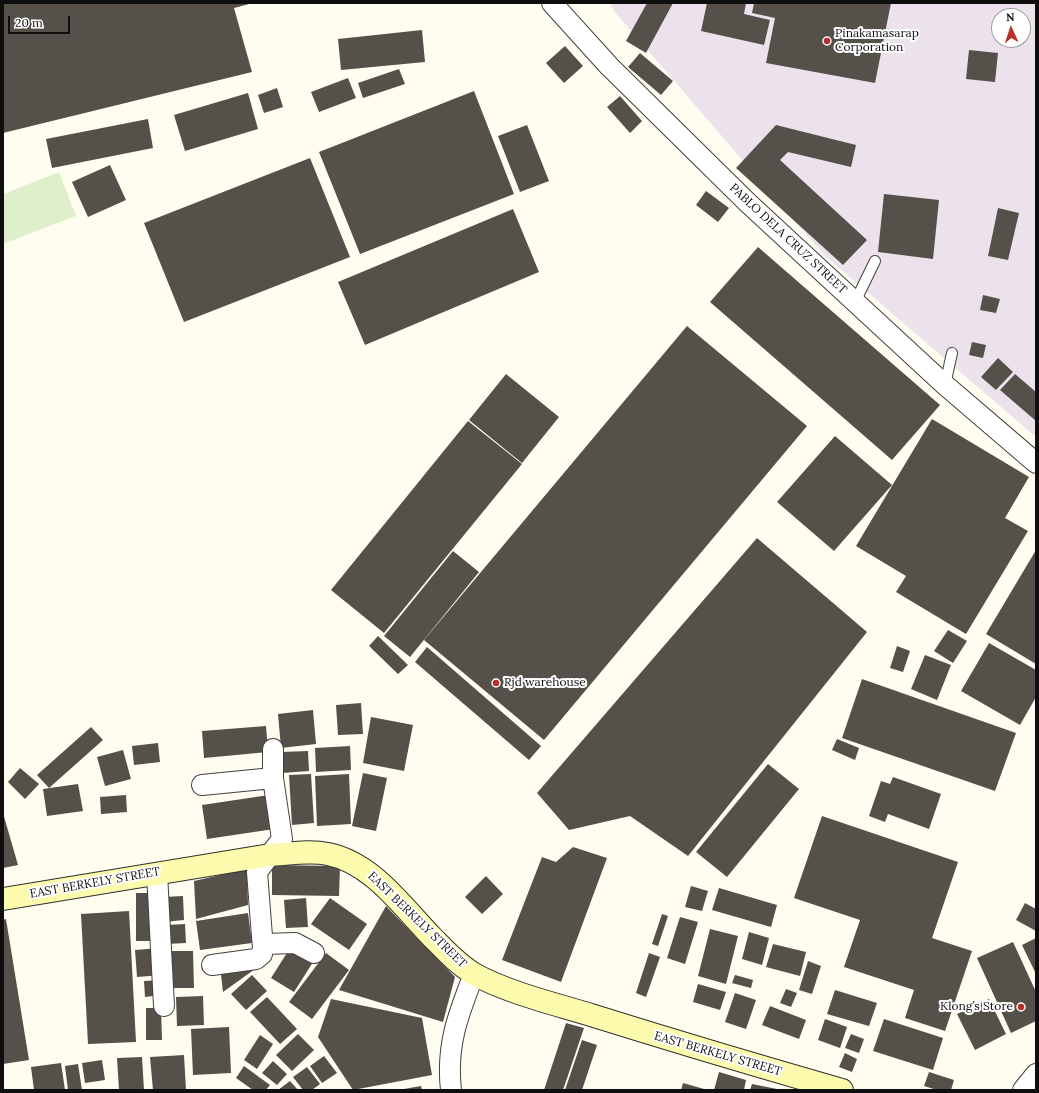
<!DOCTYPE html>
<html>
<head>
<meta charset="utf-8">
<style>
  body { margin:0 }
  #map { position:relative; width:1039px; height:1093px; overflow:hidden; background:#fffdef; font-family:Lora,serif }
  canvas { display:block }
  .frame { position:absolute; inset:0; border:4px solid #0e0e0e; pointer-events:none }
  .north { position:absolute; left:991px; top:8px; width:40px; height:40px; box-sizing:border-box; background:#fff; border:1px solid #9f9f9f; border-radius:50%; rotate:357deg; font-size:11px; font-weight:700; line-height:16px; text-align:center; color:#0e0e0e }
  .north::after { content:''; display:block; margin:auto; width:14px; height:18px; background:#ba2f29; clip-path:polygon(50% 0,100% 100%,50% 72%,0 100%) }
  .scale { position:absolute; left:8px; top:16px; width:62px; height:18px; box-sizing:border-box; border:2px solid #0e0e0e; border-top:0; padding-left:5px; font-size:12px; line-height:14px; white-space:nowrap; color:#0e0e0e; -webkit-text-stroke:3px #fff; paint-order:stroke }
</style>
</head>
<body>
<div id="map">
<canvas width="1039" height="1093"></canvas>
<div class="frame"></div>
<div class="north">N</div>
<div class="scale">20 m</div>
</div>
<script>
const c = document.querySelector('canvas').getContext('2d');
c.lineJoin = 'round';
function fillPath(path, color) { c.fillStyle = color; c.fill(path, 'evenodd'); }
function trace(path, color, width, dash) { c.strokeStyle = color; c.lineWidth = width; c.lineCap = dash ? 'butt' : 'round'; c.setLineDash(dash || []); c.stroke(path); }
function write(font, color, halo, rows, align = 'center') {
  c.font = font + ' Lora,serif'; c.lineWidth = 4; c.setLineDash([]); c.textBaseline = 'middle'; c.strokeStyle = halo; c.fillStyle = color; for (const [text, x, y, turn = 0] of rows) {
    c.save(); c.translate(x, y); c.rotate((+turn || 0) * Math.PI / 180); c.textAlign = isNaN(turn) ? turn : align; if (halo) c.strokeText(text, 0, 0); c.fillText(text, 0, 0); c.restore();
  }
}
fillPath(new Path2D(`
  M610,3H1036V437L824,255L614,11ZM999,16H1023V40H999Z`), '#ece2ec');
fillPath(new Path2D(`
  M59,172L76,216L3,244V194Z`), '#e0efcb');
fillPath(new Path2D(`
  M3,3H253L234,8L252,72L3,133Z
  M647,3H673L646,53L626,41Z
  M707,3H746L744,14L770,20L764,45L701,31Z
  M754,3H891L875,83L766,63L775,18L752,13Z
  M422,30L425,62L341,70L338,39Z
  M565,46L583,66L564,83L546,63Z
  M969,50L998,53L995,82L966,79Z
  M640,53L673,81L661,95L628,67Z
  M399,69L405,84L363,98L358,83Z
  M348,78L356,98L319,112L311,92Z
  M277,88L283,107L264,113L258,95Z
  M474,91L514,194L360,254L319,152Z
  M248,93L258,129L185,151L174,115Z
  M620,96L642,121L630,133L607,107Z
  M148,119L153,148L52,168L46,139Z
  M527,125L549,181L520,192L498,136Z
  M776,125L856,145L851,167L788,152L780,160L867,240L843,265L736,168Z
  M310,158L350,257L184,322L144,223Z
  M110,165L126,200L88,217L72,182Z
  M706,191L729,208L718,222L696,205Z
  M884,194L939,200L933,259L878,252Z
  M998,208L1019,213L1008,260L988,256Z
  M513,209L539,272L365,345L338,282Z
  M758,247L940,405L892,460L710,302Z
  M983,295L1000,299L996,313L980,310Z
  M687,326L807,426L544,740L424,640Z
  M972,342L986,345L983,358L969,355Z
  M998,358L1013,372L996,390L981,377Z
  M506,374L559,417L522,463L469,420Z
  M1015,374L1036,392V421L1000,390Z
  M932,419L1029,477L1005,518L1028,531L966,634L896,592L906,576L856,546Z
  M468,421L522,464L384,633L331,590Z
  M835,436L892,485L834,551L777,502Z
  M757,538L867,632L688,856L630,816L569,830L537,793Z
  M1036,550V664L986,634Z
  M453,551L479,572L410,657L384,636Z
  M948,630L967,641L953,663L934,651Z
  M378,636L408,665L398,674L369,646Z
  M989,643L1036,670V697L1020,725L961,691Z
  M897,646L910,651L903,672L890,668Z
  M427,647L541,746L529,760L415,662Z
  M925,655L951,665L937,700L911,689Z
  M862,679L1016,733L995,791L842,738Z
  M361,703L363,734L338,735L336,705Z
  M313,710L316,744L281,748L278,714Z
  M371,717L413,725L404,771L363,763Z
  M266,726L268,752L204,758L202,731Z
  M91,727L103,740L49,788L37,775Z
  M837,739L859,748L855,760L832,750Z
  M158,743L160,762L134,765L132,746Z
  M350,746L351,770L316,772L315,748Z
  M123,750L131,779L105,786L97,757Z
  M308,751L309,771L282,773L281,752Z
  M768,764L799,789L727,877L696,852Z
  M20,768L39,784L25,799L8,782Z
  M363,773L387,778L376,831L352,826Z
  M311,774L314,823L292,825L289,775Z
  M349,774L351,824L317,826L315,776Z
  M893,777L941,794L929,829L888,814L885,822L869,816L881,781L890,784Z
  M78,784L83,811L47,816L43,789Z
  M126,795L127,812L101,814L100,797Z
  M269,795L274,829L207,839L202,805Z
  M3,813L18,865L3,868Z
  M822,816L958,862L932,938L972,951L945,1031L905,1018L914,990L844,967L860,920L794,898Z
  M573,847L607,858L561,982L502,960L542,857L556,862Z
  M272,865L340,866L339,896L272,895Z
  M247,869L248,905L196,919L194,881Z
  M486,876L503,894L482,914L465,897Z
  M691,886L708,891L702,911L685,907Z
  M719,888L777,905L771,927L712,910Z
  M136,893H157V941H136Z
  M183,896L184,920L164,922L163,897Z
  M306,898L308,927L286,928L284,900Z
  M330,898L367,924L349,950L311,924Z
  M1025,903L1036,909V931L1016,920Z
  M386,906L455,977L443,1022L339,990Z
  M129,911L136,1042L88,1044L81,914Z
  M248,913L252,943L200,950L196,921Z
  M662,914L668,916L658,946L652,944Z
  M680,917L698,922L685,964L667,958Z
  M6,919L29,1060L3,1064V920Z
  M185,924L186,943L167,944L166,925Z
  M710,929L738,936L726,984L698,976Z
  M749,932L769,938L762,965L742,959Z
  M1036,938V974L1022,945Z
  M1013,942L1036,992V1021L1011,1033L977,958Z
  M773,944L806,952L800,976L766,967Z
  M292,945L315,959L294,992L271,978Z
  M160,948L162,975L137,977L135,950Z
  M165,951H193L194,988H166Z
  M326,953L349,970L312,1019L289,1002Z
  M649,953L660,957L646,997L636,993Z
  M269,959L223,992L220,966Z
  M808,961L821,966L812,994L799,990Z
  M252,975L267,991L246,1010L231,994Z
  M735,975L753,980L751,988L732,983Z
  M160,980L161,995L145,997L144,981Z
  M698,984L726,992L720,1010L693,1002Z
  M786,989L797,993L791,1007L780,1003Z
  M835,990L877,1003L869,1026L827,1014Z
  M735,993L756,1000L746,1029L725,1022Z
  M203,996L204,1025L177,1026L176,997Z
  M267,997L297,1029L280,1044L250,1012Z
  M331,999L422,1018L432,1075L353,1090L318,1037Z
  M989,999L1006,1034L975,1050L957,1014Z
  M770,1006L806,1020L799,1039L762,1025Z
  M146,1008H161L162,1040H146Z
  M825,1019L847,1027L840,1048L818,1040Z
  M884,1019L943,1038L933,1070L873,1051Z
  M566,1023L584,1028L563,1090H544Z
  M229,1027L231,1073L193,1075L191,1029Z
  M298,1034L314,1050L292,1071L276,1055Z
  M851,1034L864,1039L859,1053L845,1048Z
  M260,1035L273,1044L257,1069L244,1060Z
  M582,1040L597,1045L582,1090H565Z
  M845,1053L857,1059L852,1072L839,1067Z
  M184,1055L186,1090H153L150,1057Z
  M324,1056L337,1073L322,1083L310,1066Z
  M142,1057L144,1090H119L117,1058Z
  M102,1060L105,1080L85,1083L82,1063Z
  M273,1061L287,1074L277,1085L262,1073Z
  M61,1063L65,1090H34L31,1067Z
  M78,1064L82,1090H68L65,1066Z
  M244,1066L270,1085L266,1090H253L236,1078Z
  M307,1067L320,1084L312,1090H303L293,1077Z
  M719,1072L746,1080L744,1090H714Z
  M929,1072L954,1080L951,1090H937L924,1086Z
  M290,1081L298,1090H278Z
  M683,1083L704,1089V1090H681Z
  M752,1084L777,1089V1090H750Z
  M421,1086L422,1090H404V1089Z`), '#56504a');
const lane = new Path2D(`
  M855,302L875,261
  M945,385L952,353`);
const street = new Path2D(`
  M552,3L609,66L748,203L945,385L1036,463
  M202,785L273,778
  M157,873L164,1006
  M263,944L295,943L314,953
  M212,965L256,959L262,954L263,949L257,872L282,839L273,778V749
  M451,1090C446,1045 458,1015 474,974
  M1023,1090L1036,1074`);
const secondary = new Path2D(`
  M3,899L270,855C289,854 309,850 328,854C372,863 401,905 431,936C444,949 457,964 474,974C506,992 555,1004 591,1015C674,1041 758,1066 842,1090`);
trace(lane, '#414141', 12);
trace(street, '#414141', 22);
trace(secondary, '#303030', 24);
trace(lane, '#fff', 10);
trace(street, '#fff', 20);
trace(secondary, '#fcfaac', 22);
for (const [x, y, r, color] of [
  [827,41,4,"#ba2f29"],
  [496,683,4,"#ba2f29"],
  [1021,1007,4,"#ba2f29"]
]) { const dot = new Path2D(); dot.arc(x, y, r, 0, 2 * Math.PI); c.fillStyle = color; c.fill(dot); trace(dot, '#fff', 1.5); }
write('12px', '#0e0e0e', '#fff', [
  ["Pinakamasarap",835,34],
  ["Corporation",835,48],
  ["Rjd warehouse",504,683],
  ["Klong’s Store",1013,1007,"right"]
], 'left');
write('12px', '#0e0e0e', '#fff', [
  ["PABLO DELA CRUZ STREET",788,239,43],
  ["EAST BERKELY STREET",95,883,-10],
  ["EAST BERKELY STREET",417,920,44],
  ["EAST BERKELY STREET",718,1054,16]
]);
</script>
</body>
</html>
